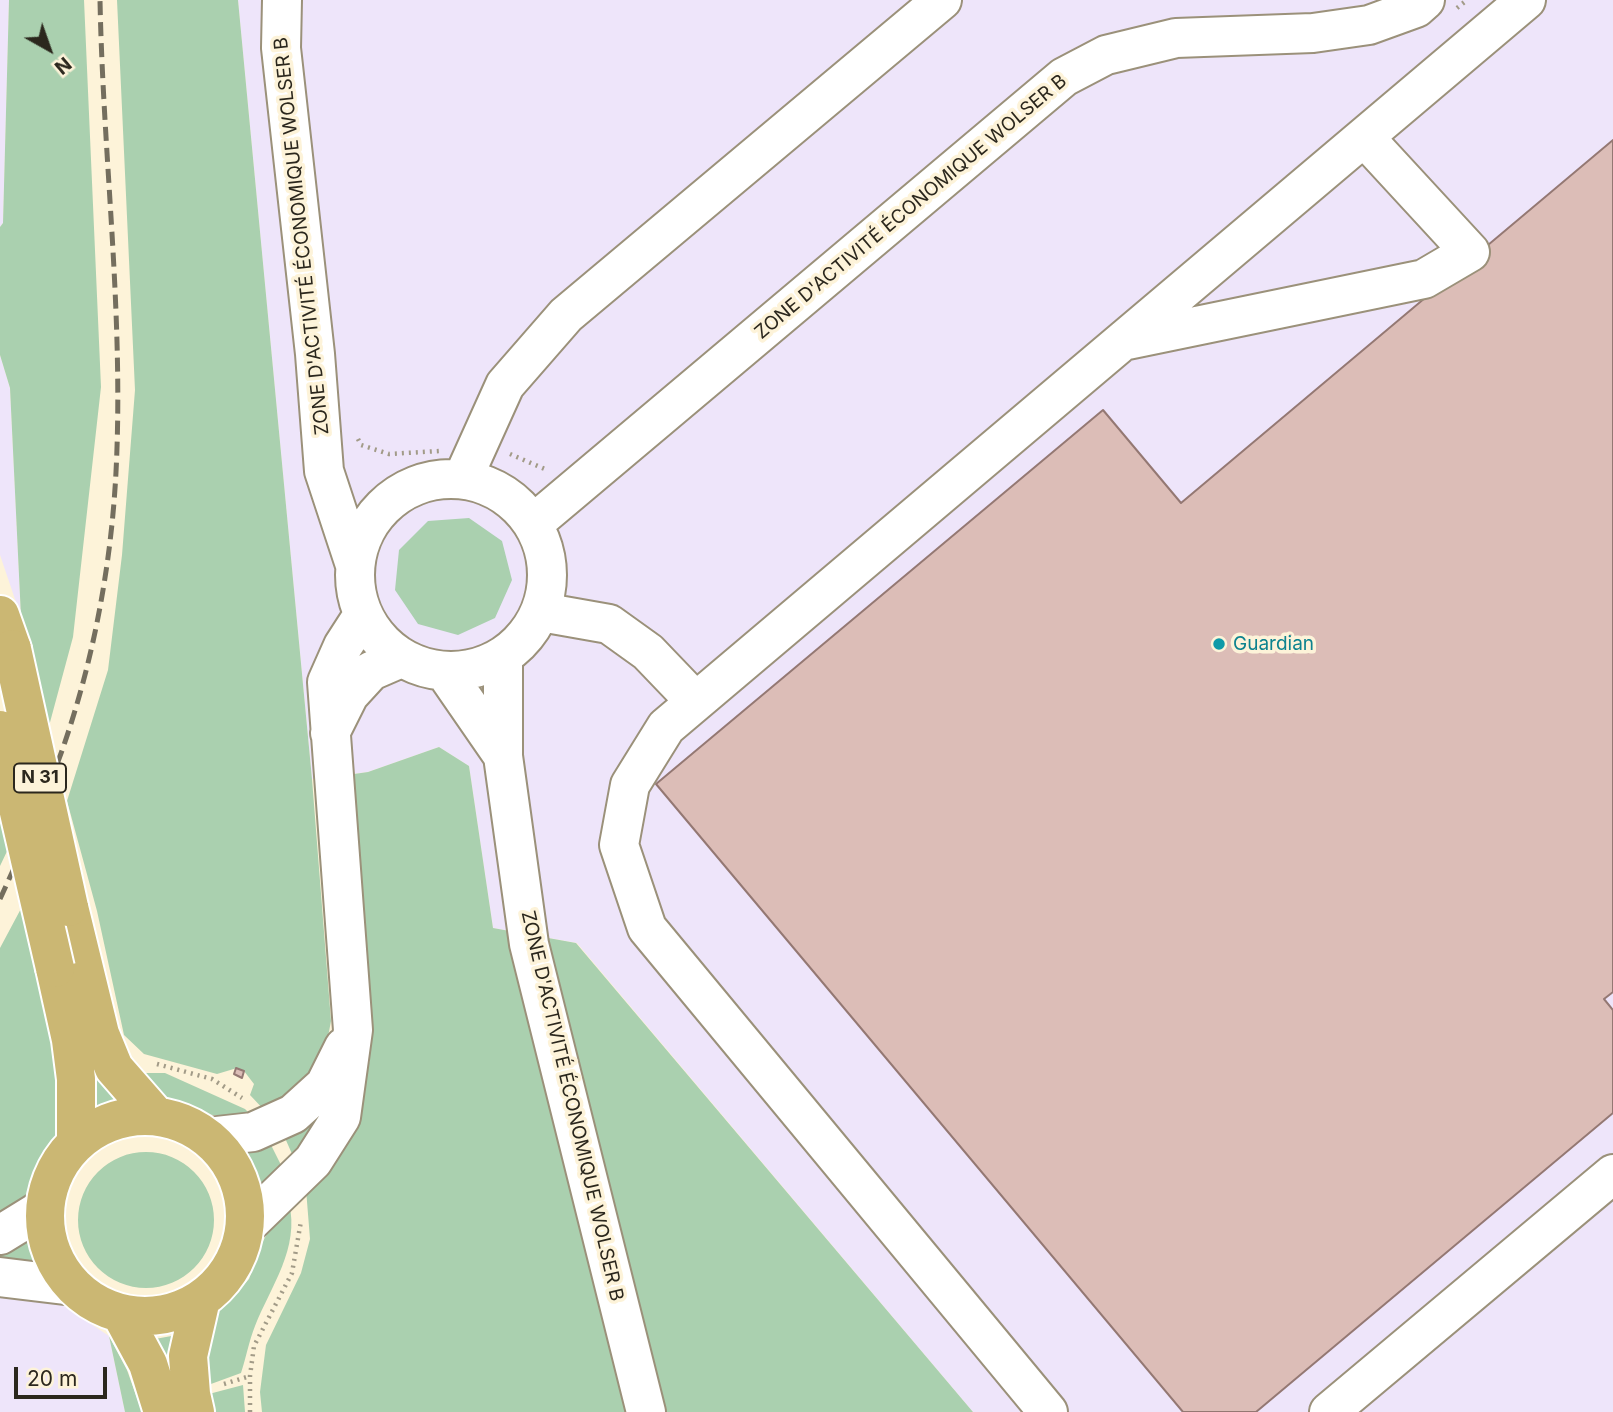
<!DOCTYPE html>
<html>
<head>
<meta charset="utf-8">
<style>
  body { margin:0 }
  #map { position:relative; width:1613px; height:1412px; overflow:hidden; background:#fdf3d9; font-family:Inter,sans-serif }
  canvas { display:block }
  .north { position:absolute; left:14px; top:14px; width:70px; height:70px; -webkit-text-stroke:5px #fdf3d9; paint-order:stroke; rotate:140deg; font-size:19px; font-weight:700; line-height:28px; text-align:center; color:#2b271d }
  .north::after { content:''; display:block; margin:auto; width:24px; height:32px; background:#2b271d; clip-path:polygon(50% 0,100% 100%,50% 72%,0 100%) }
  .scale { position:absolute; left:14px; top:1367px; width:93px; height:32px; box-sizing:border-box; border:4px solid #2b271d; border-top:0; padding-left:9px; font-size:21px; line-height:24px; white-space:nowrap; color:#2b271d; -webkit-text-stroke:5px #fdf3d9; paint-order:stroke }
</style>
</head>
<body>
<div id="map">
<canvas width="1613" height="1412"></canvas>
<div class="north">N</div>
<div class="scale">20 m</div>
</div>
<script>
const c = document.querySelector('canvas').getContext('2d');
c.lineJoin = 'round';
function fillPath(path, color) { c.fillStyle = color; c.fill(path, 'evenodd'); }
function trace(path, color, width, dash) { c.strokeStyle = color; c.lineWidth = width; c.lineCap = dash ? 'butt' : 'round'; c.setLineDash(dash || []); c.stroke(path); }
function write(font, color, halo, rows, align = 'center') {
  c.font = font + ' Inter,sans-serif'; c.lineWidth = 7; c.setLineDash([]); c.textBaseline = 'middle'; c.strokeStyle = halo; c.fillStyle = color; for (const [text, x, y, turn = 0] of rows) {
    c.save(); c.translate(x, y); c.rotate((+turn || 0) * Math.PI / 180); c.textAlign = isNaN(turn) ? turn : align; if (halo) c.strokeText(text, 0, 0); c.fillText(text, 0, 0); c.restore();
  }
}
fillPath(new Path2D(`
  M0,0H9L3,223L0,227Z
  M238,0H1613V1412H973L577,943L493,928L469,766L439,747L368,772L312,779Z
  M0,355L10,388L21,617L0,555Z
  M0,1263L109,1336L125,1412H0Z`), '#eee5fa');
fillPath(new Path2D(`
  M9,0H84L101,387L73,637L49,726L21,617L10,388L0,355V227L3,223Z
  M117,0H238L312,779L331,1021L323,1063L266,1112L250,1095L254,1084L244,1071L237,1068L217,1074L144,1054L124,1035L97,911L67,801L108,670L122,555L135,390Z
  M469,518L502,541L512,580L495,618L458,635L418,624L395,590L399,550L428,521Z
  M439,747L469,766L493,928L576,943L973,1412H262L260,1392L266,1345L301,1273L310,1239L306,1189L361,1098L370,1059L354,774L368,772Z
  M0,802L10,845L0,866Z
  M24,903L86,1084L109,1076L121,1098L109,1109L73,1128L46,1158L30,1195L0,1221V948Z
  M134,1073H165L245,1109L253,1117L194,1114L156,1097Z
  M318,1117L323,1122L296,1163L285,1138Z
  M271,1145L285,1173L260,1193L249,1163L241,1154L246,1149Z
  M78 1220a68 68 0 1 1 136 0a68 68 0 1 1-136 0Z
  M289,1203C300,1248 271,1286 255,1326C249,1341 246,1358 241,1373L211,1384L202,1376L212,1318L249,1279L263,1241L281,1209Z
  M27,1229L35,1265L0,1263V1248Z
  M177,1335V1391L155,1339Z
  M109,1336L127,1370L142,1412H125Z
  M243,1385L245,1412H209L205,1395Z`), '#aad0af');
const building = new Path2D(`
  M1613,140V992L1604,999L1613,1010V1113L1256,1412H1183L656,784L1103,410L1181,503Z
  M236,1068L244,1071L242,1078L234,1074Z`);
fillPath(building, '#dcbdb7');
trace(building, '#947873', 2);
const minor = new Path2D(`
  M282,0L281,48L315,354L324,471L355,565
  M1128,340L1424,279L1470,252L1364,137
  M463,478L505,385L566,315L942,0
  M355 575a96 96 0 1 1 192 0a96 96 0 1 1-192 0Z
  M534,523L1064,77L1106,55L1176,38L1313,33L1369,25L1416,8L1425,0
  M541,612L609,624L648,652L695,701
  M503,657V756L529,944L646,1412
  M445,672L503,756
  M330,733L349,695L371,671L401,658
  M208,1137L253,1132L293,1114L325,1085L344,1047
  M245,1227L313,1161L341,1117L353,1030L327,682L343,646L363,615
  M0,1235L44,1208
  M0,1277L73,1286
  M1048,1412L647,928L619,845L630,785L666,727L1526,0
  M1329,1412L1613,1174`);
const major = new Path2D(`
  M0,615L12,649
  M69,907L100,1034L114,1068L156,1116
  M55,968L71,1040L76,1079V1142
  M45 1216a100 100 0 1 1 200 0a100 100 0 1 1-200 0Z
  M121,1314L148,1364L163,1412
  M195,1412L191,1394L188,1356L201,1299`);
trace(minor, '#9b917a', 42);
trace(major, '#fff', 42);
trace(new Path2D(`
  M1457,8L1467,0
  M358,439L361,445L389,454L439,451
  M510,454L547,470
  M157,1064L212,1079L242,1098
  M224,1384L250,1376
  M250,1412V1376L254,1346L292,1273L301,1221`), '#a29b88', 4.5, [2, 5]);
trace(minor, '#fff', 38);
trace(major, '#cbb773', 38);
trace(new Path2D(`
  M0,899C20,855 40,812 56,767C91,674 111,570 116,472C124,314 103,157 100,0`), '#746e5e', 5, [14, 7]);
const majorBridge = new Path2D(`
  M12,649L69,907
  M0,730L55,968`);
trace(majorBridge, '#fff', 42, []);
trace(majorBridge, '#cbb773', 38);
for (const [x, y, r, color] of [
  [1219,644,7,"#0f9aa8"]
]) { const dot = new Path2D(); dot.arc(x, y, r, 0, 2 * Math.PI); c.fillStyle = color; c.fill(dot); trace(dot, '#fdf3d9', 2.5); }
for (const [x, y, w] of [
  [40,778,52]
]) { const box = new Path2D(); box.roundRect(x - w / 2, y - 14.5, w, 29, 5); c.fillStyle = '#fdf3d9'; c.fill(box); trace(box, '#2b271d', 2); }
write('bold 18px', '#2b271d', null, [
  ["N 31",40,778]
]);
write('19px', '#2b271d', '#fdf3d9', [
  ["ZONE D'ACTIVITÉ ÉCONOMIQUE WOLSER B",911,207,-40],
  ["ZONE D'ACTIVITÉ ÉCONOMIQUE WOLSER B",302,236,-96],
  ["ZONE D'ACTIVITÉ ÉCONOMIQUE WOLSER B",572,1106,77]
]);
write('19px', '#0d838f', '#fdf3d9', [
  ["Guardian",1233,644]
], 'left');
</script>
</body>
</html>
